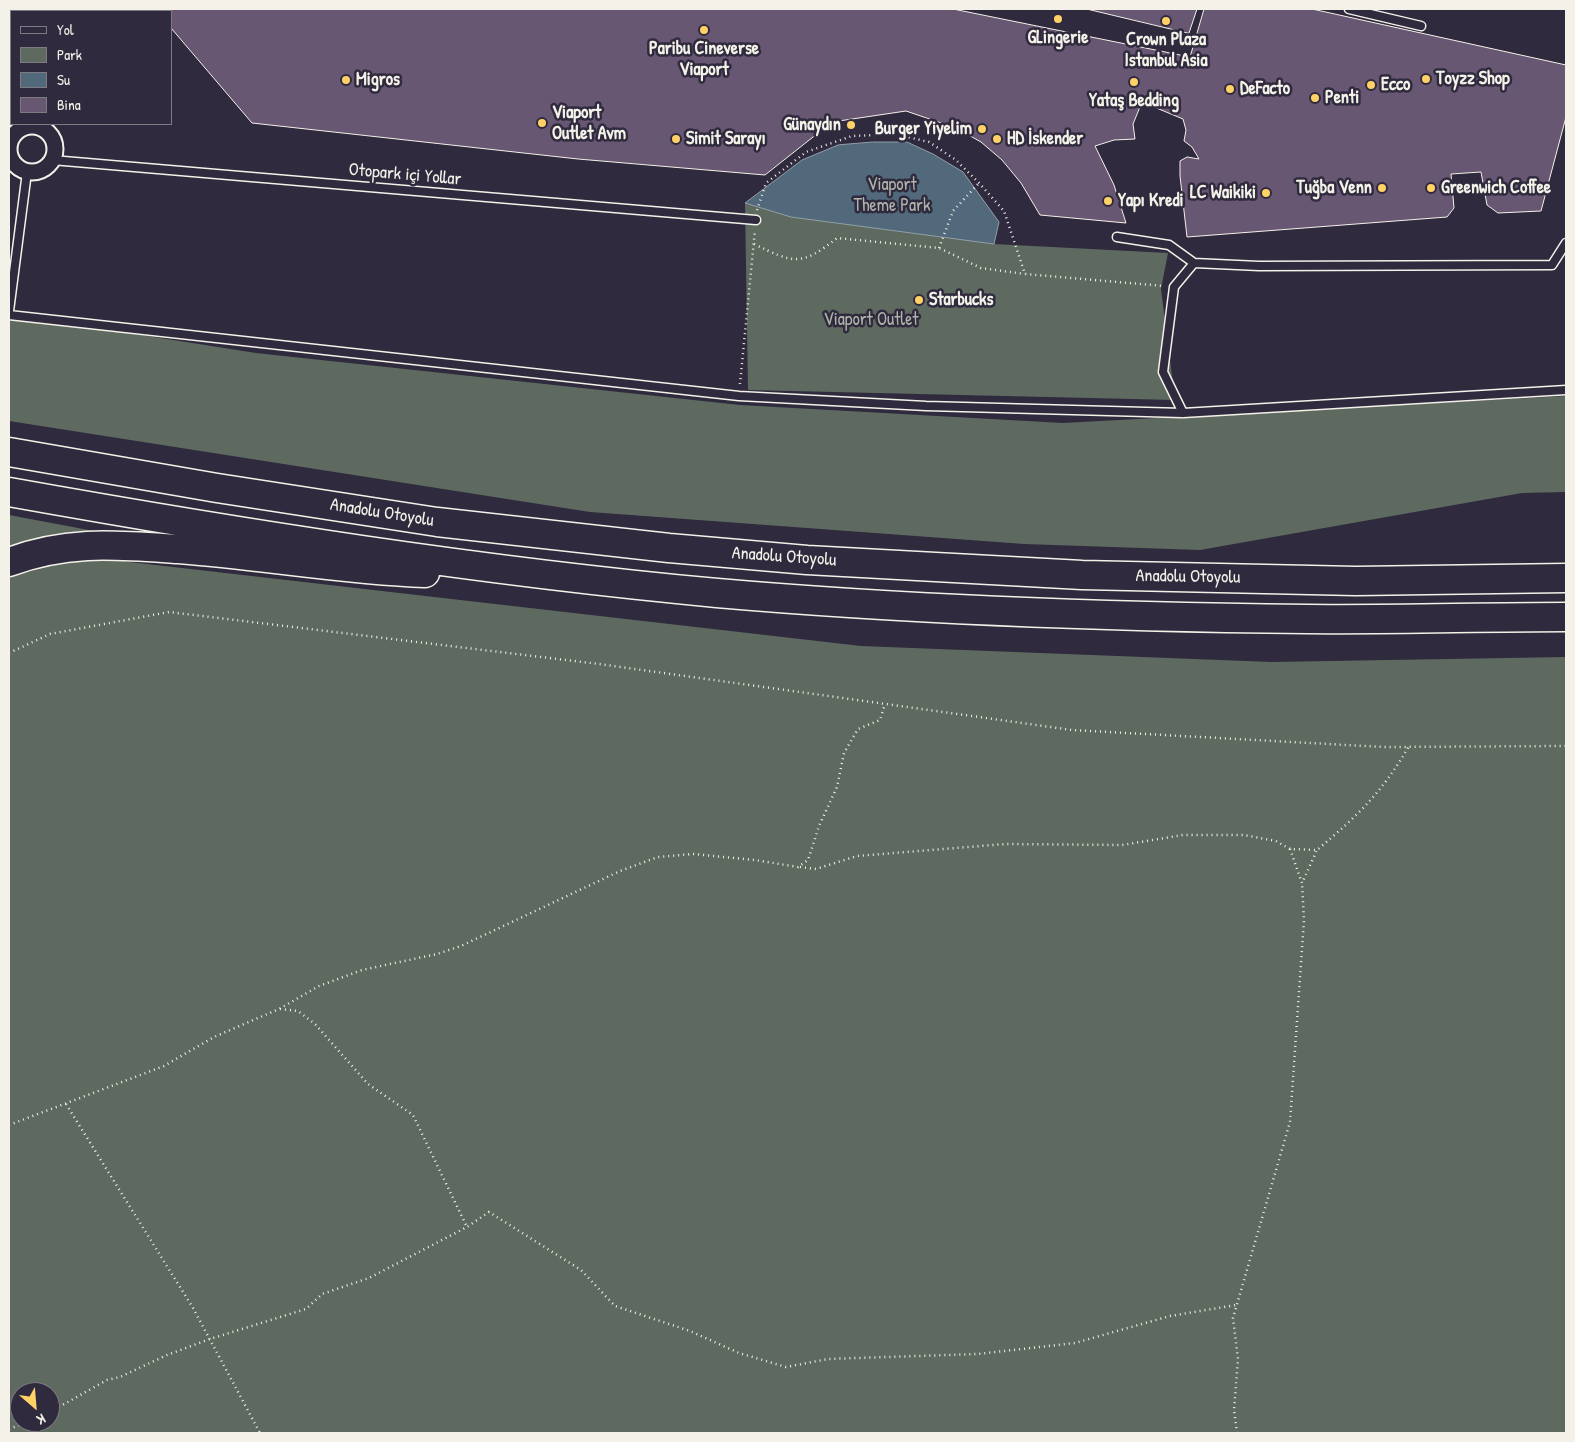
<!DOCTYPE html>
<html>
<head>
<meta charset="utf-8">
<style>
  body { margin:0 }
  #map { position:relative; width:1575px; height:1442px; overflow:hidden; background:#2f2a3d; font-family:"Patrick Hand",sans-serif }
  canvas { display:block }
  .frame { position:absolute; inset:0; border:10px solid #f4f1e8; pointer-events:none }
  .legend { position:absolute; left:10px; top:10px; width:162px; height:115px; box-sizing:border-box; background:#2f2a3d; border:1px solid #7e7a81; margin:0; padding:6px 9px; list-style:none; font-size:15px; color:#f4f1e8 }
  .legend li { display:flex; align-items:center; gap:10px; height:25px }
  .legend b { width:25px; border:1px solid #7e7a81 }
  .north { position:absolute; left:10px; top:1382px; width:50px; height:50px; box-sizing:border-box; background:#2f2a3d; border:1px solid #7e7a81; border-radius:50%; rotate:153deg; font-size:14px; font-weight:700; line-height:20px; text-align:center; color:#f4f1e8 }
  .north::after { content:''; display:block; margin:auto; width:18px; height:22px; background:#ffd166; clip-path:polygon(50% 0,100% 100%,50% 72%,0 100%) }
</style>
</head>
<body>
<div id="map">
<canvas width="1575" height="1442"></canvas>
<div class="frame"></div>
<ul class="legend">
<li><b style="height:6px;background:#2f2a3d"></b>Yol</li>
<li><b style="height:14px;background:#5e6a60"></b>Park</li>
<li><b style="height:14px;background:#51697b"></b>Su</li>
<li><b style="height:14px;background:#685772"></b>Bina</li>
</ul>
<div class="north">K</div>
</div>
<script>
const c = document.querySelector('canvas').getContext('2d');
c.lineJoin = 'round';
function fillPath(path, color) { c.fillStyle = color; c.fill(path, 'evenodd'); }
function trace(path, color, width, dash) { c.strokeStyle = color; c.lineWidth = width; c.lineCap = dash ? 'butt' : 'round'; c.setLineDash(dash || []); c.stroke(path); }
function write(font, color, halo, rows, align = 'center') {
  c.font = font + ' "Patrick Hand",sans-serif'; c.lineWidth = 5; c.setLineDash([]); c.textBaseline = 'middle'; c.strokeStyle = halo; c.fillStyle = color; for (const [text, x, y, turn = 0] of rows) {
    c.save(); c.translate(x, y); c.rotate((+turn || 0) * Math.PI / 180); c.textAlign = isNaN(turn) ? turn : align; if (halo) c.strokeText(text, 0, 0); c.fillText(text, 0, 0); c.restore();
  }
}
fillPath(new Path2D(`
  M907,142L963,172L999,222L994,244L1168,253L1161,289L1175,400L748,390L745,203L838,145Z
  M9,319H39L256,353L740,405L1063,423L1566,396V492L1522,493L1200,550L1024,544L590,512L9,421Z
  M9,515L131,538L9,552Z
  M86,557L861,646L1271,662L1566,657V1433H9V577ZM20,1392H50V1422H20Z`), '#5e6a60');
const water = new Path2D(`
  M873,142H907L933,154L963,172L999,222L994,244L791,217L745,203L802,160L838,145Z`);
fillPath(water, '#51697b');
trace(water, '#929fa7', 1);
const building = new Path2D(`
  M27,9H86L83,11H29Z
  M155,9H953L1190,57L1204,9H1312L1566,65V117L1541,211L1498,213L1487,205L1481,172L1451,174L1454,208L1447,217L1187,237L1180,176V161L1187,157L1199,159L1192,147L1184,141L1186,130L1183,119L1142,102L1133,124L1135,139L1114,140L1095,146L1114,185L1126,223L1040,215L1021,183L1002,160L981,142L956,128L906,111L832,122L765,175L578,159L252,123L171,28V11H157Z
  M1087,9H1197L1189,33Z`);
fillPath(building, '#685772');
trace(building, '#f4f1e8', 1);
const service = new Path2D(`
  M138,9L140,11
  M1349,9L1421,26
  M109,11L112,9
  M17,131L19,124
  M52,160L756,220
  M1117,237L1169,245L1194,263
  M9,311L27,172
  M9,315L739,396L926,406L1183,413L1566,390
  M1183,413L1163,372L1174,287L1194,263L1259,266L1552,265L1566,243`);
const minor = new Path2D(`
  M9 149a23 23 0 1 1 46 0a23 23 0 1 1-46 0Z`);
const motorway = new Path2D(`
  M9,452L217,488L437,522L669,548L807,560L1082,575L1356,581L1566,578
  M9,492C244,534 480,571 717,593C913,610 1110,617 1307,619C1393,620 1480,617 1566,617
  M9,562C68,540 116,545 178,549C261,555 342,570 425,573`);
trace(service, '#f4f1e8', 11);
trace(minor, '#f4f1e8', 19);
trace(motorway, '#f4f1e8', 31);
trace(new Path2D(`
  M757,210L766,183L806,152L852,136L895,134L929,142L956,160L979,183L1004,211L1025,274L1164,286
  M754,244C793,263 801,267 837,238L939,248L981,268L1025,274
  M939,248L953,211L979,183
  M740,384L755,230
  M9,653L50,634L169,612L599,664L1072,730L1383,747L1566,746
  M1290,849L1302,883L1317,850
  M800,867L816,869L857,856L1005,844L1122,845L1183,835H1244L1276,841L1290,849L1317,850C1357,816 1382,793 1409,746
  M280,1009L298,1011L315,1024L368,1084L413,1115L467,1227
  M66,1104L193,1308L260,1433
  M9,1125L164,1066L214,1037L279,1009L319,986L362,970L437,954L461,946L620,871L658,857L693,854L755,860L798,867L808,860L819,826L837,787L844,753L858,729L880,720L885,704
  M50,1412L107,1380L120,1377L167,1355L210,1339L306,1309L322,1294L369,1278L467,1227L489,1212L581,1270L615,1306L690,1331L739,1353L786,1367L828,1359L978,1354L1075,1343L1170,1316L1236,1305
  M9,1429L28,1422
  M1237,1433L1234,1410L1238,1359L1233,1318L1290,1122L1304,920L1302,883`), '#f4f1e8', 2.5, [1, 4]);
trace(service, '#2f2a3d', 8);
trace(minor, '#2f2a3d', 15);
trace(motorway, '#2f2a3d', 28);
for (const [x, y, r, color] of [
  [1058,19,5,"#ffd166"],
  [1166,21,5,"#ffd166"],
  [704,30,5,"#ffd166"],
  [1426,79,5,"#ffd166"],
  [346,80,5,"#ffd166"],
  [1134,82,5,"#ffd166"],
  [1371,85,5,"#ffd166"],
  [1230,89,5,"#ffd166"],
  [1315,98,5,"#ffd166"],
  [542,123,5,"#ffd166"],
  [851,125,5,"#ffd166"],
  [982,129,5,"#ffd166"],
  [676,139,5,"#ffd166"],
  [997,139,5,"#ffd166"],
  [1382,188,5,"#ffd166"],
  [1431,188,5,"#ffd166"],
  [1266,193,5,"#ffd166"],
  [1108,201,5,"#ffd166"],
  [919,300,5,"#ffd166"]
]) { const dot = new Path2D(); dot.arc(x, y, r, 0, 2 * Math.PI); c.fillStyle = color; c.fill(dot); trace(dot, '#2f2a3d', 2); }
write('bold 18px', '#f4f1e8', '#2f2a3d', [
  ["GLingerie",1058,38,"center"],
  ["Crown Plaza",1166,40,"center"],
  ["Istanbul Asia",1166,61,"center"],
  ["Paribu Cineverse",704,49,"center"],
  ["Viaport",704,70,"center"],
  ["Toyzz Shop",1436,79],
  ["Migros",356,80],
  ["Ecco",1381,85],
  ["DeFacto",1240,89],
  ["Penti",1325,98],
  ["Yataş Bedding",1134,101,"center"],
  ["Viaport",552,113],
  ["Outlet Avm",552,134],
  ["Günaydın",841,125,"right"],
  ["Burger Yiyelim",972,129,"right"],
  ["Simit Sarayı",686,139],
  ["HD İskender",1007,139],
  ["Tuğba Venn",1372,188,"right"],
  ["Greenwich Coffee",1441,188],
  ["LC Waikiki",1256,193,"right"],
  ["Yapı Kredi",1118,201],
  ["Starbucks",929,300]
], 'left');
write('18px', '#f4f1e8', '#2f2a3d', [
  ["Otopark içi Yollar",405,175,5],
  ["Anadolu Otoyolu",382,513,9],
  ["Anadolu Otoyolu",784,557,4],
  ["Anadolu Otoyolu",1188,577,1]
]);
write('18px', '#b0b4ab', '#2f2a3d', [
  ["Viaport",892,185],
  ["Theme Park",892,206],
  ["Viaport Outlet",871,320]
]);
</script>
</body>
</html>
